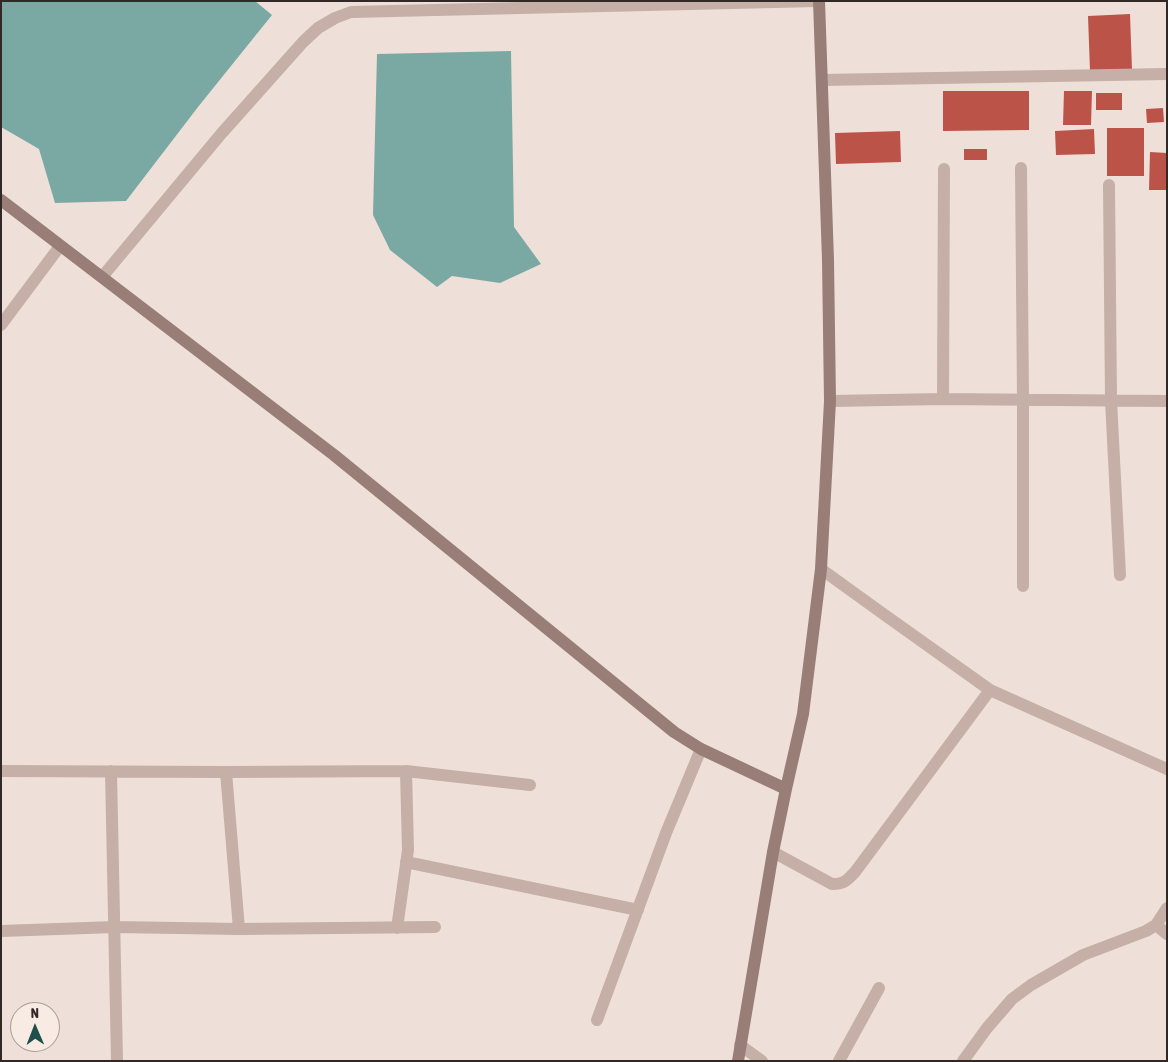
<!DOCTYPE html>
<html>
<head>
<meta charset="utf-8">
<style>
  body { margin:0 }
  #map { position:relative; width:1168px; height:1062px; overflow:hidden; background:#eee0d8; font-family:"Asap Condensed",sans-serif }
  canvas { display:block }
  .frame { position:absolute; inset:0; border:2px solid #322826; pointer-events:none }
  .north { position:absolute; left:10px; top:1002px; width:50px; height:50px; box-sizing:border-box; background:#f7ebe4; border:1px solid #a89d98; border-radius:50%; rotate:359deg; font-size:14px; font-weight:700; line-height:20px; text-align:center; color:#322826 }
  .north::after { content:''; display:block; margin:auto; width:18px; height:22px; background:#1f4f4b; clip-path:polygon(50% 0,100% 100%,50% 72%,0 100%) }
</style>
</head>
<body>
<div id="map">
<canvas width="1168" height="1062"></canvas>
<div class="frame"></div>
<div class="north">N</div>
</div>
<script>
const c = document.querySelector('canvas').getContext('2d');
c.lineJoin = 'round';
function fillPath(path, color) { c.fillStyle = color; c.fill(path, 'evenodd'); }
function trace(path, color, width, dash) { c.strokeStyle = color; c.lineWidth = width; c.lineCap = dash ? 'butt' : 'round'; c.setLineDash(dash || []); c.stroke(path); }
fillPath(new Path2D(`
  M1,1H255L272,15L198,107L126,201L55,203L39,149L1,127Z
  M511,51L514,227L541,264L500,283L452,276L437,287L390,250L373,215L377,54Z`), '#7aa9a3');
fillPath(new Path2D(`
  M1130,14L1132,70L1090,71L1088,16Z
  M943,91H1029V130L943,131Z
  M1064,91H1092L1091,125H1063Z
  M1096,93H1122V110H1096Z
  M1163,108L1164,122L1147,123L1146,109Z
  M1107,128H1144V176H1107Z
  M1094,129L1095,154L1056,155L1055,131Z
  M900,131L901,162L836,164L835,133Z
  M964,149H987V160H964Z
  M1150,152L1167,153V190H1149Z`), '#bb5349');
trace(new Path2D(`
  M822,80L1167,74
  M1021,168L1023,399V586
  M1109,185L1111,401L1120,575
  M102,277L221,134L303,42L318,28L335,18L351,12L817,1
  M1,325L60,246
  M943,399L944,169
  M830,401L943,399L1167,401
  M821,569L882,613L990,690L1167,769
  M1,771L226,772L406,771L530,785
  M111,771L117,1061
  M226,772L239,929
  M773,852L832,884C845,884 847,880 855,872L990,690
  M406,862L638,910
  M1156,925L1167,934
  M397,928L408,850L406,771
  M1,931L115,927L239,929L435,927
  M597,1020L666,833L701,749
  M740,1045L762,1061
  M839,1061L879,988
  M963,1061L987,1028L1012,999L1031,985L1083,955L1146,931L1156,925L1167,908`), '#c5afa6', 12);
trace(new Path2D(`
  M1,200L334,455L674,732L701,749L786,789
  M738,1061L773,852L786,789L803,714L821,569L830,401L828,260L819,1`), '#987e77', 12);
</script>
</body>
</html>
